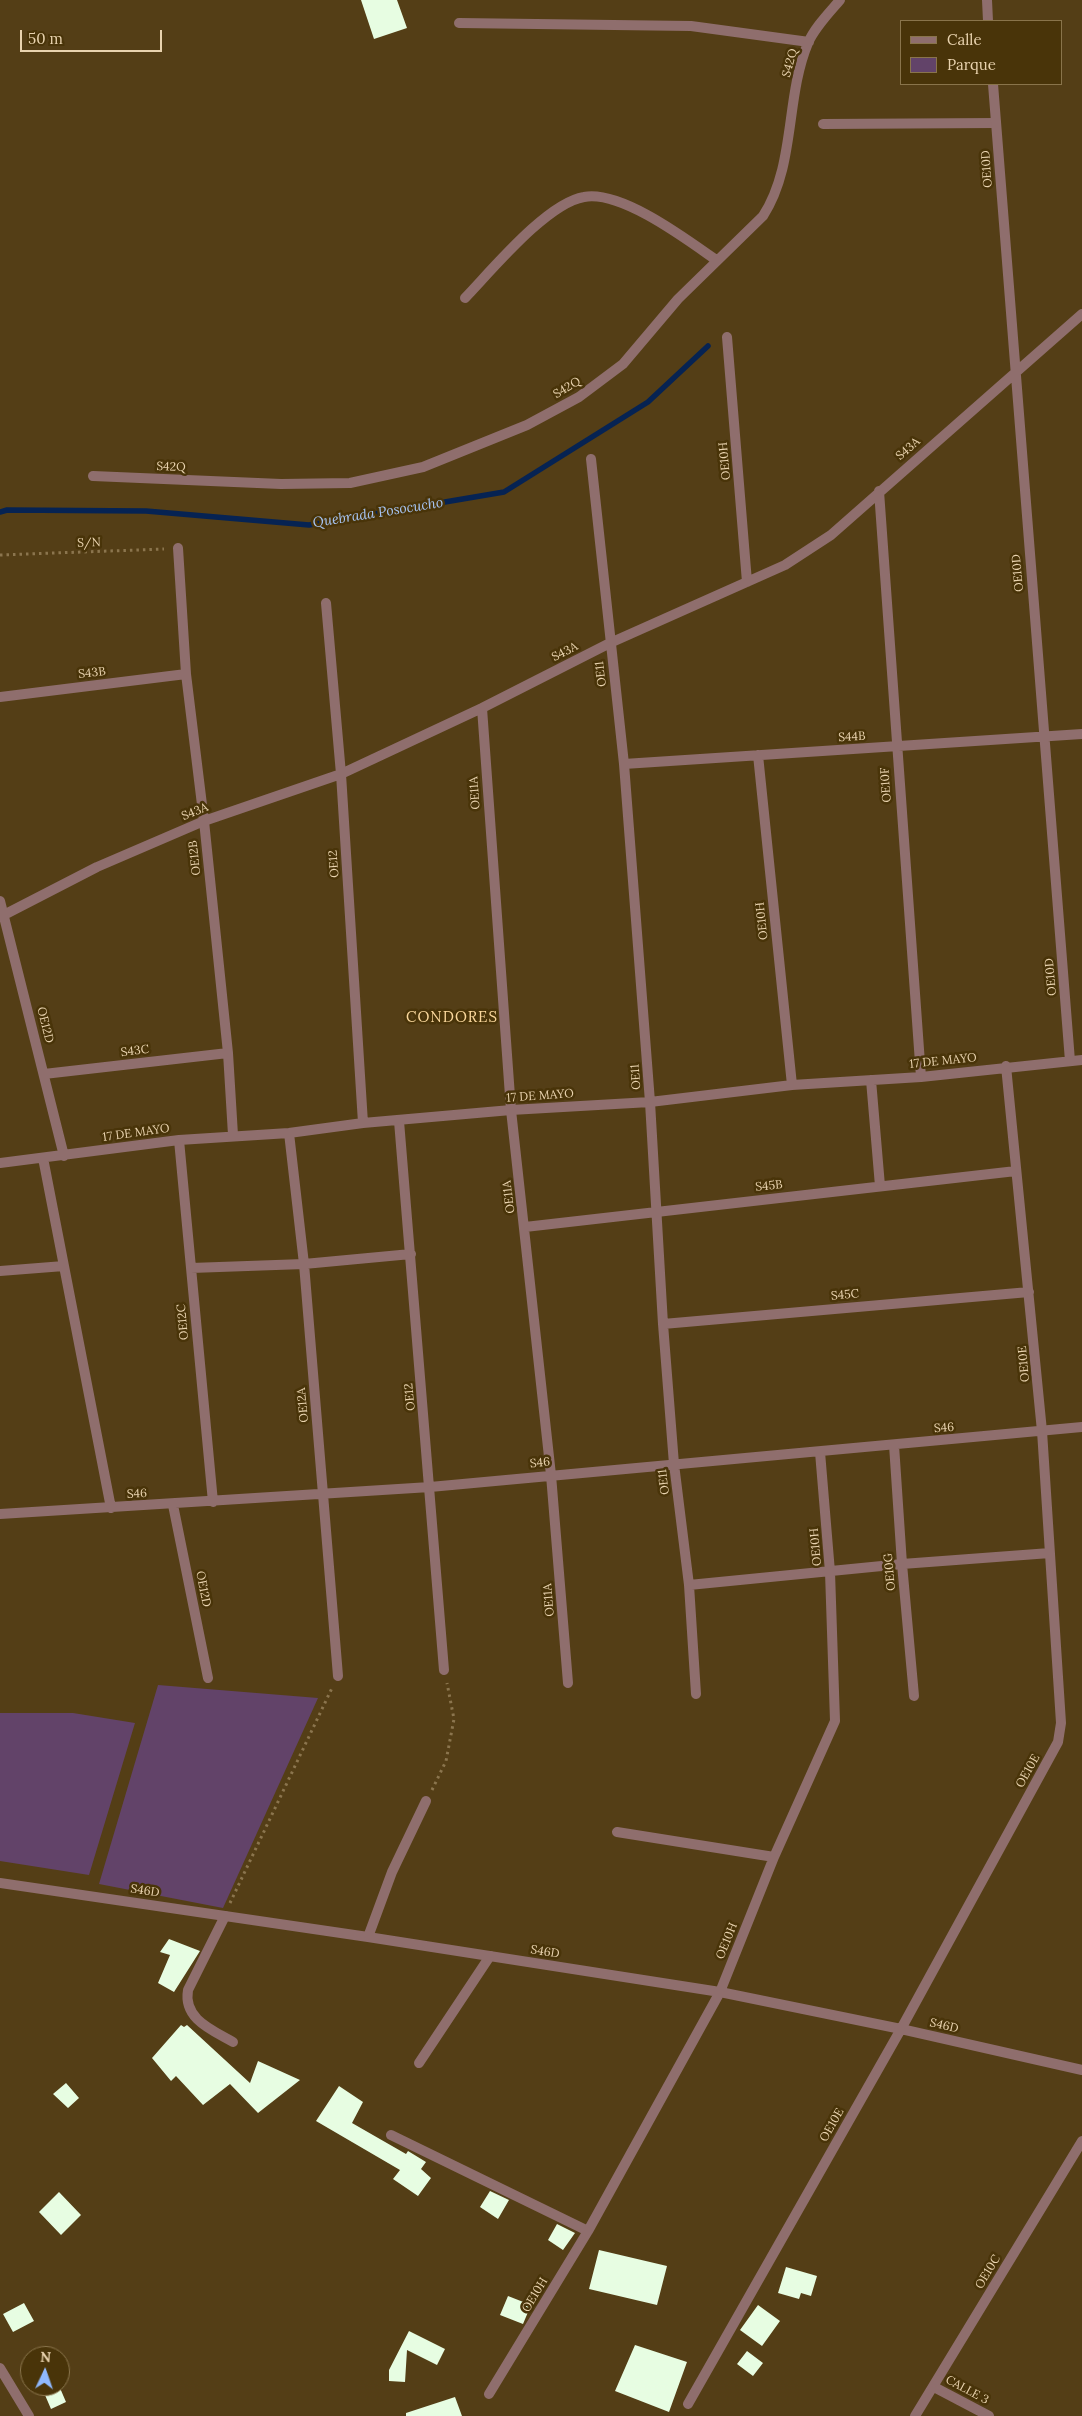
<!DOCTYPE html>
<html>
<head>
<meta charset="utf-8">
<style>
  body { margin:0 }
  #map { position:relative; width:1082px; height:2416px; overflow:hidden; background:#543e16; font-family:Lora,serif }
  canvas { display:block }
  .legend { position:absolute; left:900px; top:20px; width:162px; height:65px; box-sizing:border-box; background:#493409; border:1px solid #89744b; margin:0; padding:6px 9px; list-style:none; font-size:15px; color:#e9d3af }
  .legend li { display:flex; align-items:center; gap:10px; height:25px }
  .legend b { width:25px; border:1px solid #89744b }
  .north { position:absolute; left:20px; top:2346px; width:50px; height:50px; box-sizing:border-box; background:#493409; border:1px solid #89744b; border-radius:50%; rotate:3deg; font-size:14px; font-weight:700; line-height:20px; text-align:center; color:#e9d3af }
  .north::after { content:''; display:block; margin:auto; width:18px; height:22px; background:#8fb8fd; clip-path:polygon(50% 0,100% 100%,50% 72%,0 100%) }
  .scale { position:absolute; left:20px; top:30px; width:142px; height:22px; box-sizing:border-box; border:2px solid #e9d3af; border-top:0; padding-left:6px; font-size:15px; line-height:18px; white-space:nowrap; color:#e9d3af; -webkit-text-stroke:4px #493409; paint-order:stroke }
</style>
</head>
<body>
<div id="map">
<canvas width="1082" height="2416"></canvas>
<ul class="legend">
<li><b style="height:6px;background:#8f6e6d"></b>Calle</li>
<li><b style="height:14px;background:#624369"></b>Parque</li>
</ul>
<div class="north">N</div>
<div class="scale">50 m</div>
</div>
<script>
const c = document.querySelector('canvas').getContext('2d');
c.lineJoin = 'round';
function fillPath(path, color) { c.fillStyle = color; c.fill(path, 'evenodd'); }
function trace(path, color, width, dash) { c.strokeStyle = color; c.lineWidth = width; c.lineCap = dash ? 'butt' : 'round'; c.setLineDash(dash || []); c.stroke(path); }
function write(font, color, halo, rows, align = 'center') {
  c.font = font + ' Lora,serif'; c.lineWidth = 5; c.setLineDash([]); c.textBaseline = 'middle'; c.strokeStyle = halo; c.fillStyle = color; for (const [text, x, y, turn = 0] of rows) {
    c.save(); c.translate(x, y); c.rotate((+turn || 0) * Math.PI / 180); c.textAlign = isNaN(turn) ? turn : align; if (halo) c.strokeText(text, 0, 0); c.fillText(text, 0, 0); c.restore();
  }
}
fillPath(new Path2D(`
  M158,1685L318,1698L223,1908L99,1884Z
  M0,1713H73L135,1723L89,1875L0,1861Z`), '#624369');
trace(new Path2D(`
  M0,512L7,510L146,511L309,525L504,492L648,402L708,346`), '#062353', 5.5);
fillPath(new Path2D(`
  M361,0H397L407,28L374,39Z
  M169,1939L200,1951L174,1992L158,1983L170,1955L160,1952Z
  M181,2025L184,2027L187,2025L250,2083L258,2061L300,2080L258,2113L230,2084L203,2105L176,2076L171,2081L152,2058Z
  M66,2083L79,2098L68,2108L53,2094Z
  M339,2086L363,2102L352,2123L406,2154L408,2151L426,2162L421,2169L431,2178L418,2196L393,2179L400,2170L316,2121Z
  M490,2191L509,2200L498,2219L480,2207Z
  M59,2192L81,2215L61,2235L39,2212Z
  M557,2224L575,2233L563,2250L548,2240Z
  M599,2250L667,2266L657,2305L589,2289Z
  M786,2267L817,2276L811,2296L801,2293L799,2299L778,2293Z
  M508,2296L531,2305L523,2324L500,2315Z
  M24,2303L34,2321L13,2332L3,2314Z
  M758,2305L780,2321L762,2346L740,2330Z
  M409,2331L445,2349L437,2365L407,2350L405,2382L389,2381V2370Z
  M635,2345L687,2362L669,2412L615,2391Z
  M747,2351L763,2363L753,2376L737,2364Z
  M60,2388L66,2402L51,2409L45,2395Z
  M455,2397L462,2416H406V2413Z`), '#e7fde2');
trace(new Path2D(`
  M0,555L164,549
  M432,1790L446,1761L454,1719L447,1683
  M230,1903L332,1688`), '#8b754e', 3, [2.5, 4]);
trace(new Path2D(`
  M823,124L996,123
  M225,1916L188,1990C183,2019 212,2030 233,2042
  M419,2063L490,1956`), '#8f6e6d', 10);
trace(new Path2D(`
  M987,0L988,21
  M459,23L691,26L809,42
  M993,84L1070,1061
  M465,298C492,270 547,203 584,197C621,190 686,239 716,260
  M727,337L747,582
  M591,459L624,764L650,1102L663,1324L674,1464L689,1585L696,1694
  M93,476L281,484L350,483L423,467L527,425L579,397L623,364L678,299L763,216C796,165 785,98 808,43C815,27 829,13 840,0
  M879,491L921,1077
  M178,548L186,674L204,821L228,1053L233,1135
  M326,603L341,774L363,1123
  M0,697L186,674
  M482,708L511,1110L551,1475L568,1683
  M758,755L792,1085
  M624,764L1082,734
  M0,901L64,1156
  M0,917L97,867L204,821L341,774L482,708L610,643L785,565L831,535L1082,314
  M44,1074L228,1053
  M871,1080L880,1186
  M399,1121L444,1670
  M289,1133L304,1264L338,1676
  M179,1140L213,1502
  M43,1158L111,1508
  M0,1163L179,1140L289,1133L363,1123L511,1110L650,1102L792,1085L921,1077L1082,1060
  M525,1227L1016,1171
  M191,1268L304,1264L411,1254
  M0,1271L64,1266
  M663,1324L1029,1292
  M894,1445L902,1564L914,1696
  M173,1505L208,1678
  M0,1514L430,1487L1082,1427
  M689,1585L902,1564L1050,1553
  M617,1832L774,1857
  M0,1883L368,1937L720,1992L901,2029L1082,2070
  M368,1937L392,1872L426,1801
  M391,2135L588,2231
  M0,2368L29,2416
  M934,2387L989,2416
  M489,2394L588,2231L720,1992L774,1857L835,1721L830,1572L820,1452
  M688,2404L901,2029L1058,1742L1061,1723L1042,1431L1006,1066
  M915,2416L1082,2141`), '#8f6e6d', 10);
write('12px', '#e9d3af', '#493409', [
  ["S42Q",790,63,-75],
  ["OE10D",987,169,-94],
  ["S42Q",567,388,-31],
  ["S43A",908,449,-41],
  ["OE10H",725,461,-95],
  ["S42Q",171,467,2],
  ["S/N",89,543,-2],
  ["OE10D",1018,573,-95],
  ["S43A",565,652,-27],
  ["S43B",92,673,-7],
  ["OE11",601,674,-97],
  ["S44B",852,737,-3],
  ["OE10F",886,785,-94],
  ["OE11A",475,793,-94],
  ["S43A",195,812,-22],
  ["OE12B",195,858,-96],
  ["OE12",334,864,-94],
  ["OE10H",762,921,-96],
  ["OE10D",1051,977,-95],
  ["OE12D",45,1025,76],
  ["S43C",135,1051,-7],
  ["17 DE MAYO",943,1061,-6],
  ["OE11",636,1077,-94],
  ["17 DE MAYO",540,1096,-4],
  ["17 DE MAYO",136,1133,-8],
  ["S45B",769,1186,-6],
  ["OE11A",509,1197,-97],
  ["S45C",845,1295,-5],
  ["OE12C",183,1322,-95],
  ["OE10E",1024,1364,-95],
  ["OE12",410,1397,-95],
  ["OE12A",303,1405,-95],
  ["S46",944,1428,-5],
  ["S46",540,1463,-6],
  ["OE11",664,1482,-97],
  ["S46",137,1494,-3],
  ["OE10H",816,1547,-95],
  ["OE10G",890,1572,-95],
  ["OE12D",203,1589,79],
  ["OE11A",549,1600,-95],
  ["OE10E",1028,1771,-61],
  ["S46D",145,1891,8],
  ["OE10H",727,1941,-68],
  ["S46D",545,1952,9],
  ["S46D",944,2026,13],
  ["OE10E",832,2125,-60],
  ["OE10C",988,2272,-59],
  ["OE10H",535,2295,-59],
  ["CALLE 3",967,2390,28]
]);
write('italic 14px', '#a7c5f4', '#493409', [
  ["Quebrada Posocucho",378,513,-9]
]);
c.letterSpacing = '1px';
write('15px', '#fad79c', '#493409', [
  ["CONDORES",452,1018]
]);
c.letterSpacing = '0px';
</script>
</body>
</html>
